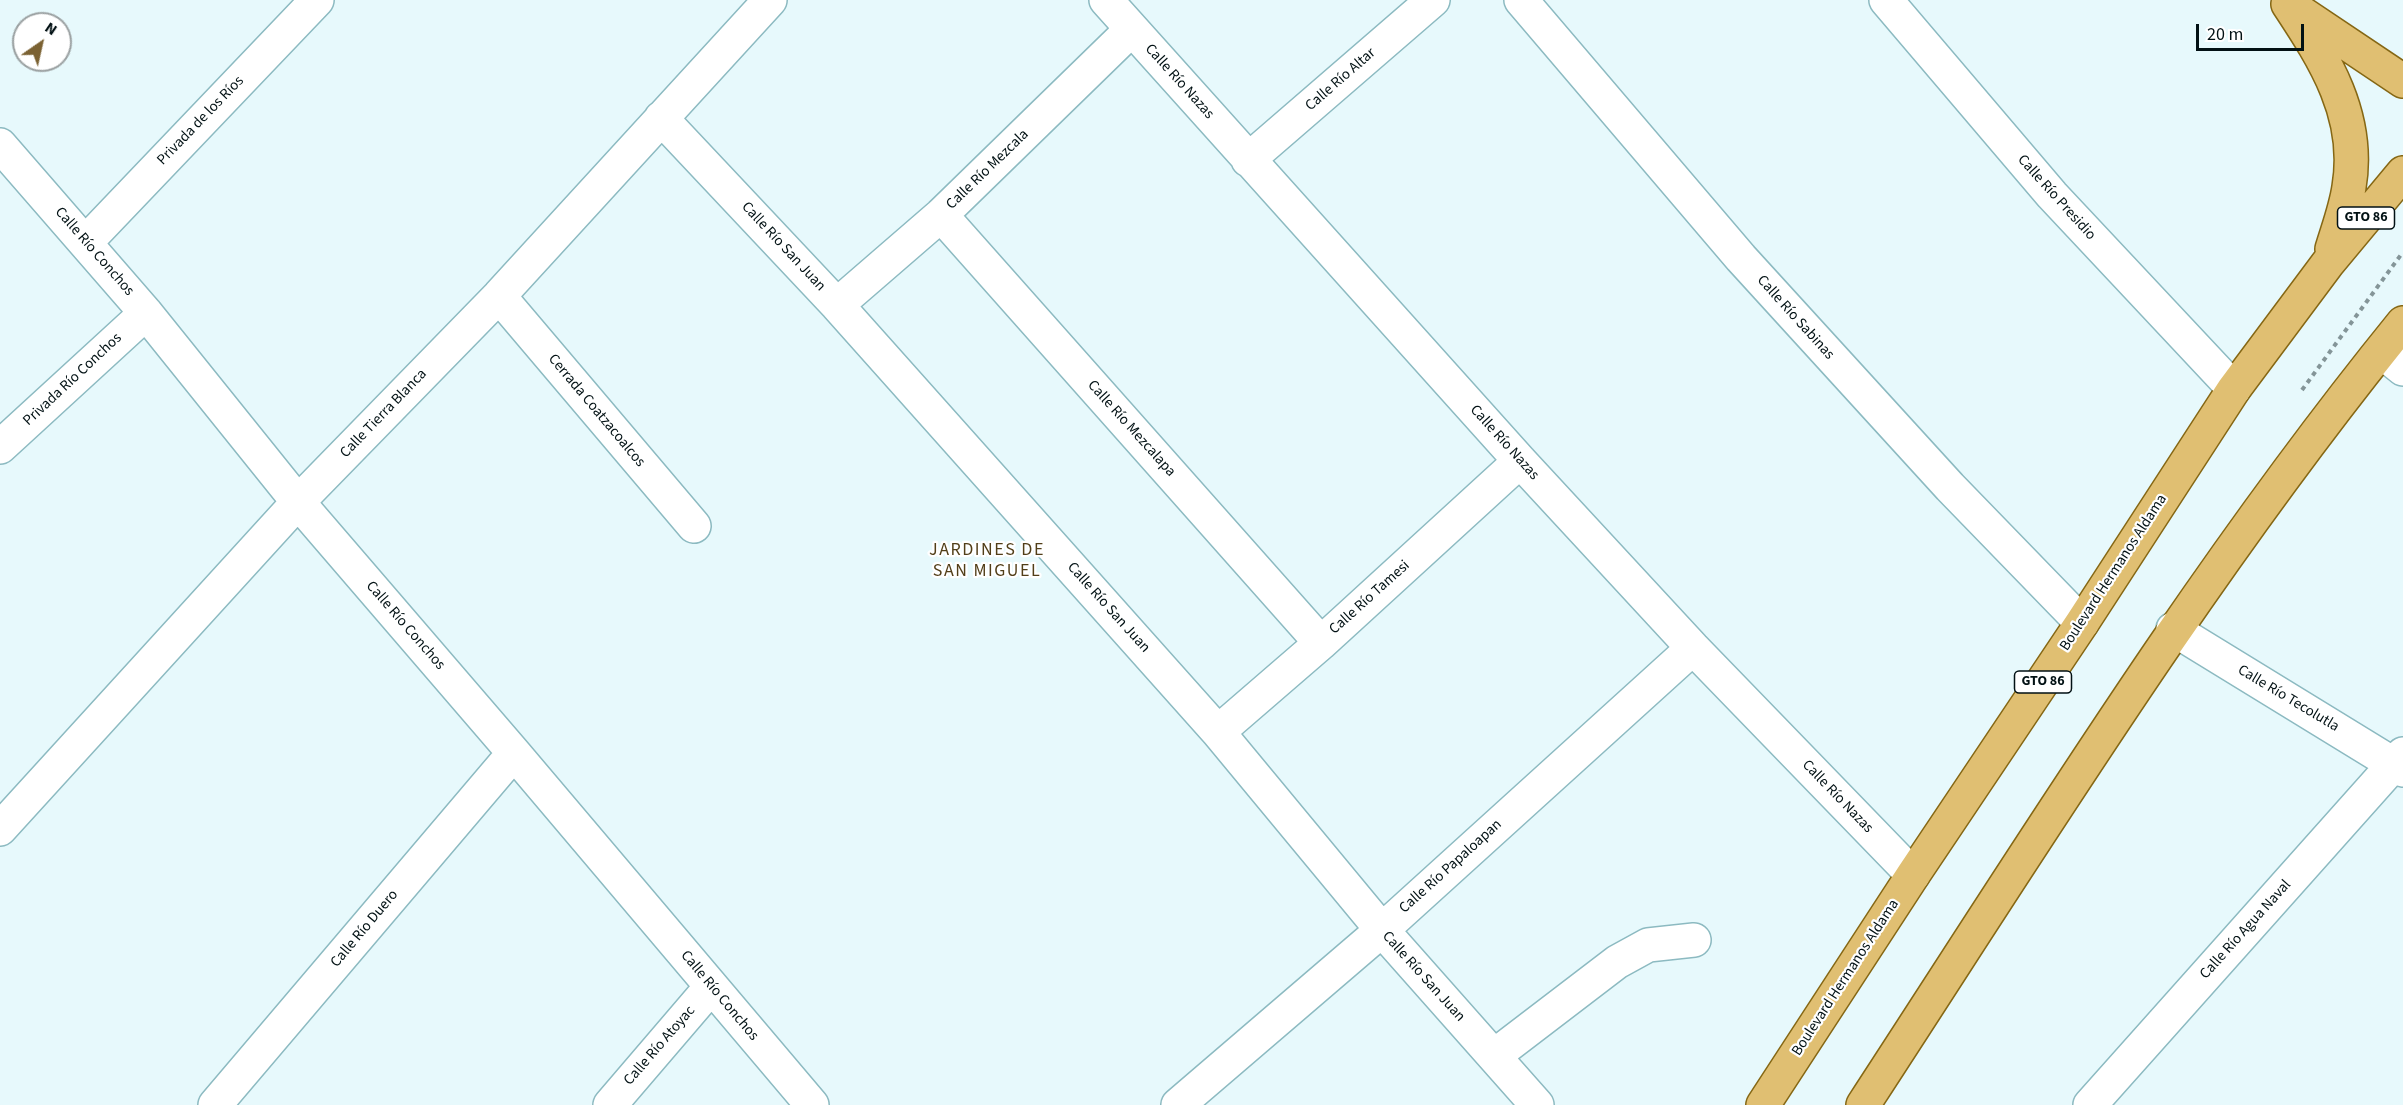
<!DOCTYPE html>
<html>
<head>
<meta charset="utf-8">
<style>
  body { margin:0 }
  #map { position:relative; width:2403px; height:1105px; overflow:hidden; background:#e7f9fc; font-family:"Source Sans 3",sans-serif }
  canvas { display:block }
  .north { position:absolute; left:12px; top:12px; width:60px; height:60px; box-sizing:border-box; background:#fff; border:2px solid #9aa0a1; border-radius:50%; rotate:34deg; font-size:16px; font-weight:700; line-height:24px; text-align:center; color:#021114 }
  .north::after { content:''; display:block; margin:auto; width:21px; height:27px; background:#7b6233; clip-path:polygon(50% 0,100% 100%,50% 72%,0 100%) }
  .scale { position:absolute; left:2196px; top:24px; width:108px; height:27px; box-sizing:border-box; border:3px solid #021114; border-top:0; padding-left:8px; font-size:18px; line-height:21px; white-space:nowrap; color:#021114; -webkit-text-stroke:4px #fff; paint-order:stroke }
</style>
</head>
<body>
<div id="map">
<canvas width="2403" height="1105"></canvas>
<div class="north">N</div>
<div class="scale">20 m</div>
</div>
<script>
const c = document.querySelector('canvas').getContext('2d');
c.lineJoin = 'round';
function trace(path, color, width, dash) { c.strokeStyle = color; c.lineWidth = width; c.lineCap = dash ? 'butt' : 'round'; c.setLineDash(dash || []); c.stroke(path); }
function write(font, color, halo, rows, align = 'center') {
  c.font = font + ' "Source Sans 3",sans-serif'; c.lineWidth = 4.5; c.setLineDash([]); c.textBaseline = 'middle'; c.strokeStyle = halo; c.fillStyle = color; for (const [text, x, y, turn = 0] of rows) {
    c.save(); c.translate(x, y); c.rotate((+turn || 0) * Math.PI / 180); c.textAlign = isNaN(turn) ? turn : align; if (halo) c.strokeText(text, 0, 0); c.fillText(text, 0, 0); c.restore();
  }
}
const minor = new Path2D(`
  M1106,0L1520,461L1693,648L1913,875
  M1521,0L1741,258L1950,487L2082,623
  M1886,0L2052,195L2234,389
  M661,118L837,305L1218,732L1382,930L1537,1105
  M0,145L146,313L298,502L514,753L812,1105
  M1248,160L1433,0
  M941,215L1321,643
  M86,242L317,0
  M499,296L694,526
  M837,305L941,215L1132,29
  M2393,361L2403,369
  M0,447L146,313
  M2173,629L2403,770
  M1218,732L1321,643L1520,461
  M0,829L298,502L499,296L770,0
  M1494,1056L1617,962L1648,945L1694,940
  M215,1105L514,753
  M610,1105L711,987
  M1178,1105L1382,930L1693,648
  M2090,1105L2403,754`);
const major = new Path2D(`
  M2288,4C2325,60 2361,116 2349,187C2346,208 2338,229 2332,249
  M2300,12L2403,81
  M1763,1105L1913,875L2082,623L2234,389L2328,263L2403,173
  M1863,1105C2036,840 2203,569 2403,323`);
trace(minor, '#8cbac1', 36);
trace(major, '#856714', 36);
trace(new Path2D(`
  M2302,390L2403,252`), '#849598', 4, [4.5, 4.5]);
trace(minor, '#fff', 33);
trace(major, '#e0bf72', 33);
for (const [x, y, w] of [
  [2366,218,57],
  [2043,682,57]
]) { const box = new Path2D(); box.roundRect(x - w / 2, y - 11, w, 22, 4.5); c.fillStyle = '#fff'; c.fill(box); trace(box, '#021114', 1.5); }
write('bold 14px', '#021114', null, [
  ["GTO 86",2366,218],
  ["GTO 86",2043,682]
]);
write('15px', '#021114', '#fff', [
  ["Calle Río Altar",1341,80,-41],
  ["Calle Río Nazas",1179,82,48],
  ["Privada de los Ríos",201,121,-46],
  ["Calle Río Mezcala",988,170,-44],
  ["Calle Río Presidio",2056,198,48],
  ["Calle Río San Juan",783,247,47],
  ["Calle Río Conchos",94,252,49],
  ["Calle Río Sabinas",1795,318,48],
  ["Privada Río Conchos",73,380,-43],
  ["Cerrada Coatzacoalcos",596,411,50],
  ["Calle Tierra Blanca",384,414,-46],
  ["Calle Río Mezcalapa",1131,429,48],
  ["Calle Río Nazas",1504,443,48],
  ["Boulevard Hermanos Aldama",2114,573,-57],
  ["Calle Río Tamesi",1370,598,-42],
  ["Calle Río San Juan",1108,608,48],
  ["Calle Río Conchos",405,626,49],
  ["Calle Río Tecolutla",2288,699,31],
  ["Calle Río Nazas",1837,797,46],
  ["Calle Río Papaloapan",1451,867,-42],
  ["Calle Río Duero",365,929,-50],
  ["Calle Río Agua Naval",2246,930,-48],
  ["Calle Río San Juan",1423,977,48],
  ["Boulevard Hermanos Aldama",1846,978,-57],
  ["Calle Río Conchos",719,996,50],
  ["Calle Río Atoyac",660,1046,-49]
]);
c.letterSpacing = '1.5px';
write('18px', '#513e18', '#fff', [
  ["JARDINES DE",987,551],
  ["SAN MIGUEL",987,572]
]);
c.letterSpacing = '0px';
</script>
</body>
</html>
